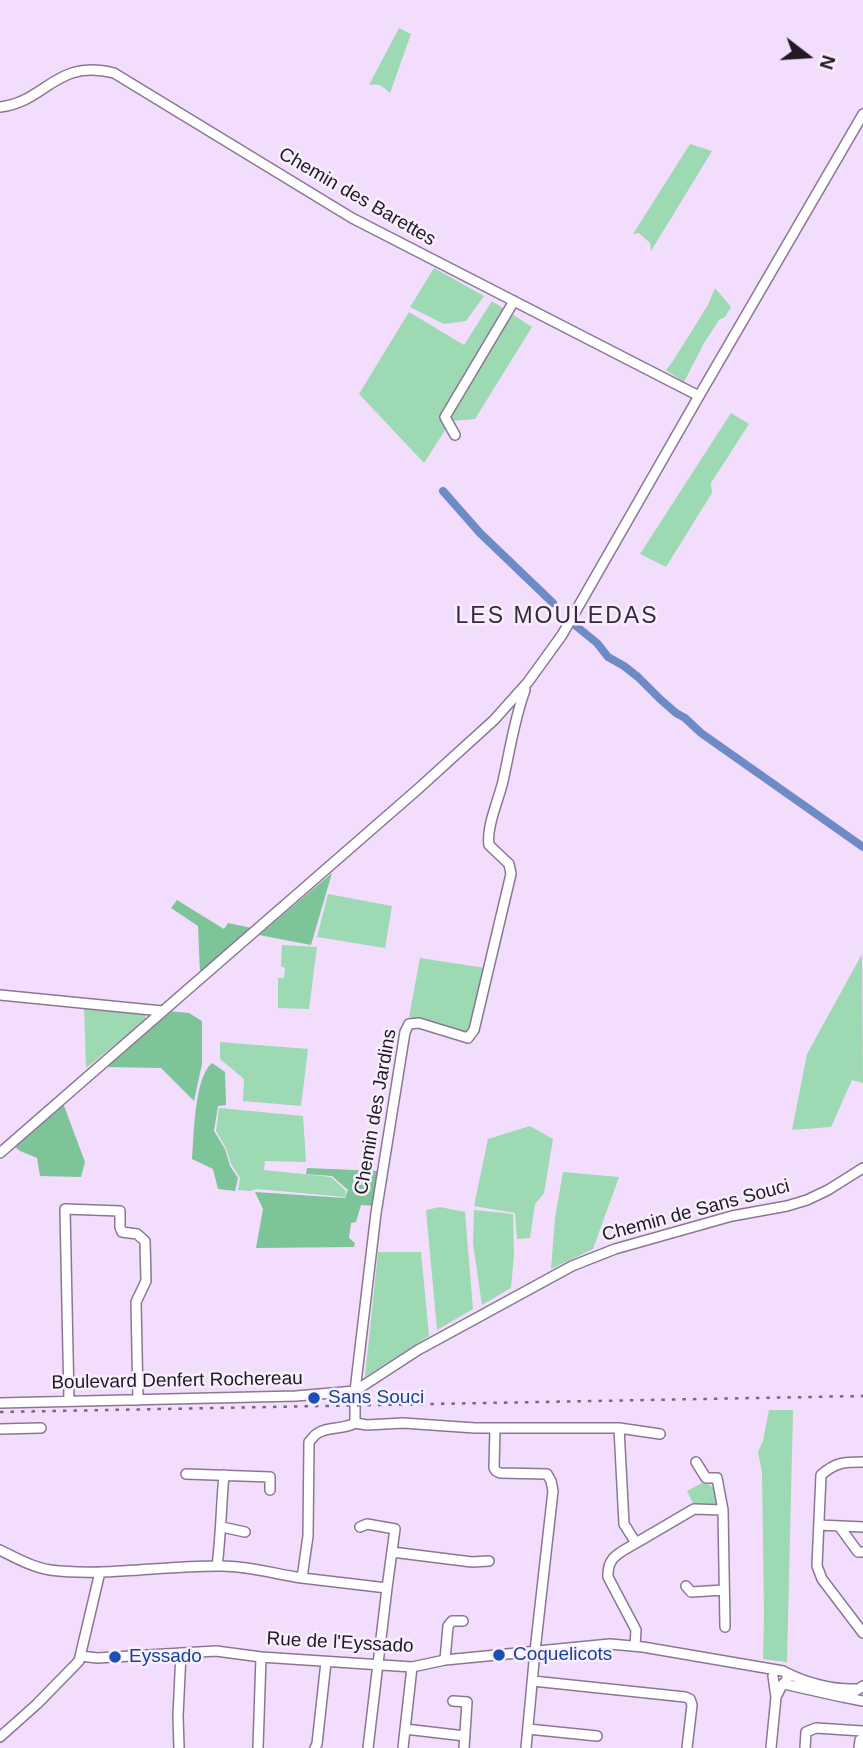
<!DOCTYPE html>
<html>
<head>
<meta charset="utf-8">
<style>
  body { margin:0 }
  #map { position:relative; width:863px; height:1748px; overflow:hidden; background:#f3ddfd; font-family:Arial,sans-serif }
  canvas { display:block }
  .north { position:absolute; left:772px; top:21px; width:70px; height:70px; -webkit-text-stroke:5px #f8effc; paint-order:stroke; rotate:107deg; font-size:19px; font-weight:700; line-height:28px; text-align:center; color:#211925 }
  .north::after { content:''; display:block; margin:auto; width:24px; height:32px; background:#211925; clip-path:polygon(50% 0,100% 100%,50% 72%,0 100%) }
</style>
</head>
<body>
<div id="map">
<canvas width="863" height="1748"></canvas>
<div class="north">N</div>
</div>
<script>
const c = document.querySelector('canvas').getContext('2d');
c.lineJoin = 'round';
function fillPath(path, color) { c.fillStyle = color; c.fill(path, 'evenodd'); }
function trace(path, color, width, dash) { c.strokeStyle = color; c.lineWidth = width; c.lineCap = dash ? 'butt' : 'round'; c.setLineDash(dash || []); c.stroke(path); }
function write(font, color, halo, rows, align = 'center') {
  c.font = font + ' Arial,sans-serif'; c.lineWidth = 5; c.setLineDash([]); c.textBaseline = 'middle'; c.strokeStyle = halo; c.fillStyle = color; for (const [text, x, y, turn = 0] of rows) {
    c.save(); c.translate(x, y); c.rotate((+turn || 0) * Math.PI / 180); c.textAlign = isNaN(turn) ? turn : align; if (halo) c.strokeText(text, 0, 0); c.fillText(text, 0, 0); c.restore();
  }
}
fillPath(new Path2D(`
  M399,28L411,34L390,93C383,86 379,83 369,85Z
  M690,144L712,151L651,251L650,243L639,233L633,234Z
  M434,268L484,296L466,321L444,324L410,307Z
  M715,288L731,307L725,317L719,320L704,343L684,382L666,370L673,361L708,305Z
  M492,301L532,327L475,419L451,421L424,463L359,394L409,312L464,345Z
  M731,413L749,424L711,483L712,493L666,567L640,554Z
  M328,894L392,906L385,948L317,937Z
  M282,945L317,947L309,1009L278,1008V978H284L285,968L281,966Z
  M862,954L863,1083L852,1080L831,1127L792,1130L807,1054Z
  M420,958L485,968L471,1030L463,1035L409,1017Z
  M84,1006L145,1014L146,1020L86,1068Z
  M220,1042L308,1049L301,1106L243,1101L244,1079L220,1059Z
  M219,1108L303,1116L306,1162L265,1161L264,1170L331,1177L346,1191L345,1197L257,1189L250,1191L238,1190L240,1178L231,1164L226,1148L216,1131Z
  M530,1126L553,1139L544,1193L535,1204L530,1238L517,1239L515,1213L474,1206L488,1139Z
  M563,1172L619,1177L593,1249L551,1269L555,1218Z
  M440,1207L465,1212L473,1309L437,1330L426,1210Z
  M474,1210L513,1214L514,1254L511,1288L482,1305L473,1244Z
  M378,1252H421L429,1336L365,1377Z
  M769,1410H793L787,1662L763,1659L764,1615L762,1472L758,1452L763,1441Z
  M702,1483C716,1485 717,1493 718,1505L695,1507L687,1491Z`), '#9dd9b2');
fillPath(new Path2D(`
  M332,873L311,945L259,935Z
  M177,900L224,929L228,923L252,928L200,973L198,926L171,908Z
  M168,1011L189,1013L202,1021V1064L194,1101L161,1068L105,1067Z
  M212,1063L225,1072L226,1105L218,1106L214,1131L225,1149L230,1166L238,1178L235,1191L218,1189L213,1169L192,1159C194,1136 194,1078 212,1063Z
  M63,1103L85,1162L81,1177L40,1176L37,1158L20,1151L15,1147Z
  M307,1168L378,1171L375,1206L361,1205L356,1222L351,1223L349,1238L355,1243L354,1247L256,1248L263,1209L255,1192L345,1198L348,1190L332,1176L306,1174Z`), '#7dc498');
trace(new Path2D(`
  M443,491L480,533L553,603
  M576,626L597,643L608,657L624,666L638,677L660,699L676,713L685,718L701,733L863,847`), '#6e8bc7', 8);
const minor = new Path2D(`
  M0,107C46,102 56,58 114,73L352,218L699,396
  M455,435L445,417L514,301
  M0,995L162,1011
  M0,1153L418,789L494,720L528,682L562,635L699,396L863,114
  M69,1401L65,1209L120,1211V1227L122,1232L137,1234L145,1241L146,1281L136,1302L138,1400
  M0,1403L296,1396L355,1391L418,1350L572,1266L615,1249L732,1216L787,1206L807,1200L828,1190L863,1168
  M355,1423V1391L376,1213L405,1032L409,1024L419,1023L468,1038L474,1030L511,874L509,864L489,845C486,827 499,799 503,781C510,750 514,720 525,690
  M355,1423L367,1425L403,1423L475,1428H619L660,1434
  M495,1428L494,1468L496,1471L500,1473L547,1474L551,1481L553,1491L535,1651L526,1748
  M619,1428L624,1524L636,1543C620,1553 607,1556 608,1577L636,1630L635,1646
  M0,1429L41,1428
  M696,1462L706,1478H717L723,1510
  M863,1462C844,1462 836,1462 821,1475L817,1566L822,1579L863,1633
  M186,1474L270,1477V1490
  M819,1525L863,1527
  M839,1526L858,1552H863
  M222,1527L245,1532
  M360,1527L367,1524L395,1529L387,1588L368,1748
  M636,1543L694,1509L723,1510L725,1627
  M0,1550C16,1558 32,1567 50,1570C105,1577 166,1565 222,1566C249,1566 275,1574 302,1578L308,1536L309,1442C312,1439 314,1435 318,1433C329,1426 343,1430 355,1423
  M392,1552L472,1562L489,1561
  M217,1566C221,1536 221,1506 224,1475
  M302,1578L387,1588
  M686,1586L691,1592L724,1590
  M81,1656L97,1658L216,1651L261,1657L412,1667L445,1660L610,1644L643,1647L783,1671L787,1673V1680L782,1685L776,1697
  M445,1660L448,1626L452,1621H463
  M787,1673C807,1683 833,1690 856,1689
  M533,1681L685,1697L690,1699L692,1705L687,1748
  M784,1684L842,1697L851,1694L863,1686
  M843,1697L863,1701
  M453,1701L467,1702L464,1748
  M405,1729L465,1736
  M528,1729L597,1736
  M0,1737L37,1704L79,1661L100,1572
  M179,1748L178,1716L181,1653
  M258,1748L261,1657
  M315,1748L317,1744L326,1662
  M403,1748L412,1667
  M771,1748L776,1697L773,1676
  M805,1748L806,1732L816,1728L862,1731L863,1733
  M859,1748L860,1740L863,1738`);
trace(minor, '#8b7794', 12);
trace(minor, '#fff', 9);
trace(new Path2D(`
  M0,1412L863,1396`), '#77697d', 2.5, [3.5, 7]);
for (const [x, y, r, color] of [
  [314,1398,7,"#1a4fb4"],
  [499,1655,7,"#1a4fb4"],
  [115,1657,7,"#1a4fb4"]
]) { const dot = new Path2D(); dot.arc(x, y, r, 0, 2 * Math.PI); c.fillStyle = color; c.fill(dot); trace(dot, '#f8effc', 2.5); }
write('19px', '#211925', '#f8effc', [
  ["Chemin des Barettes",357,197,30],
  ["Chemin des Jardins",376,1112,-80],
  ["Chemin de Sans Souci",696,1211,-15],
  ["Boulevard Denfert Rochereau",177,1381,-1],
  ["Rue de l'Eyssado",340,1643,3]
]);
write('19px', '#164399', '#f8effc', [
  ["Sans Souci",328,1398],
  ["Coquelicots",513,1655],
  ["Eyssado",129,1657]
], 'left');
c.letterSpacing = '2px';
write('23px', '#392740', '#f8effc', [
  ["LES MOULEDAS",557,617]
]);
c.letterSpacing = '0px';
</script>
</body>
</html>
